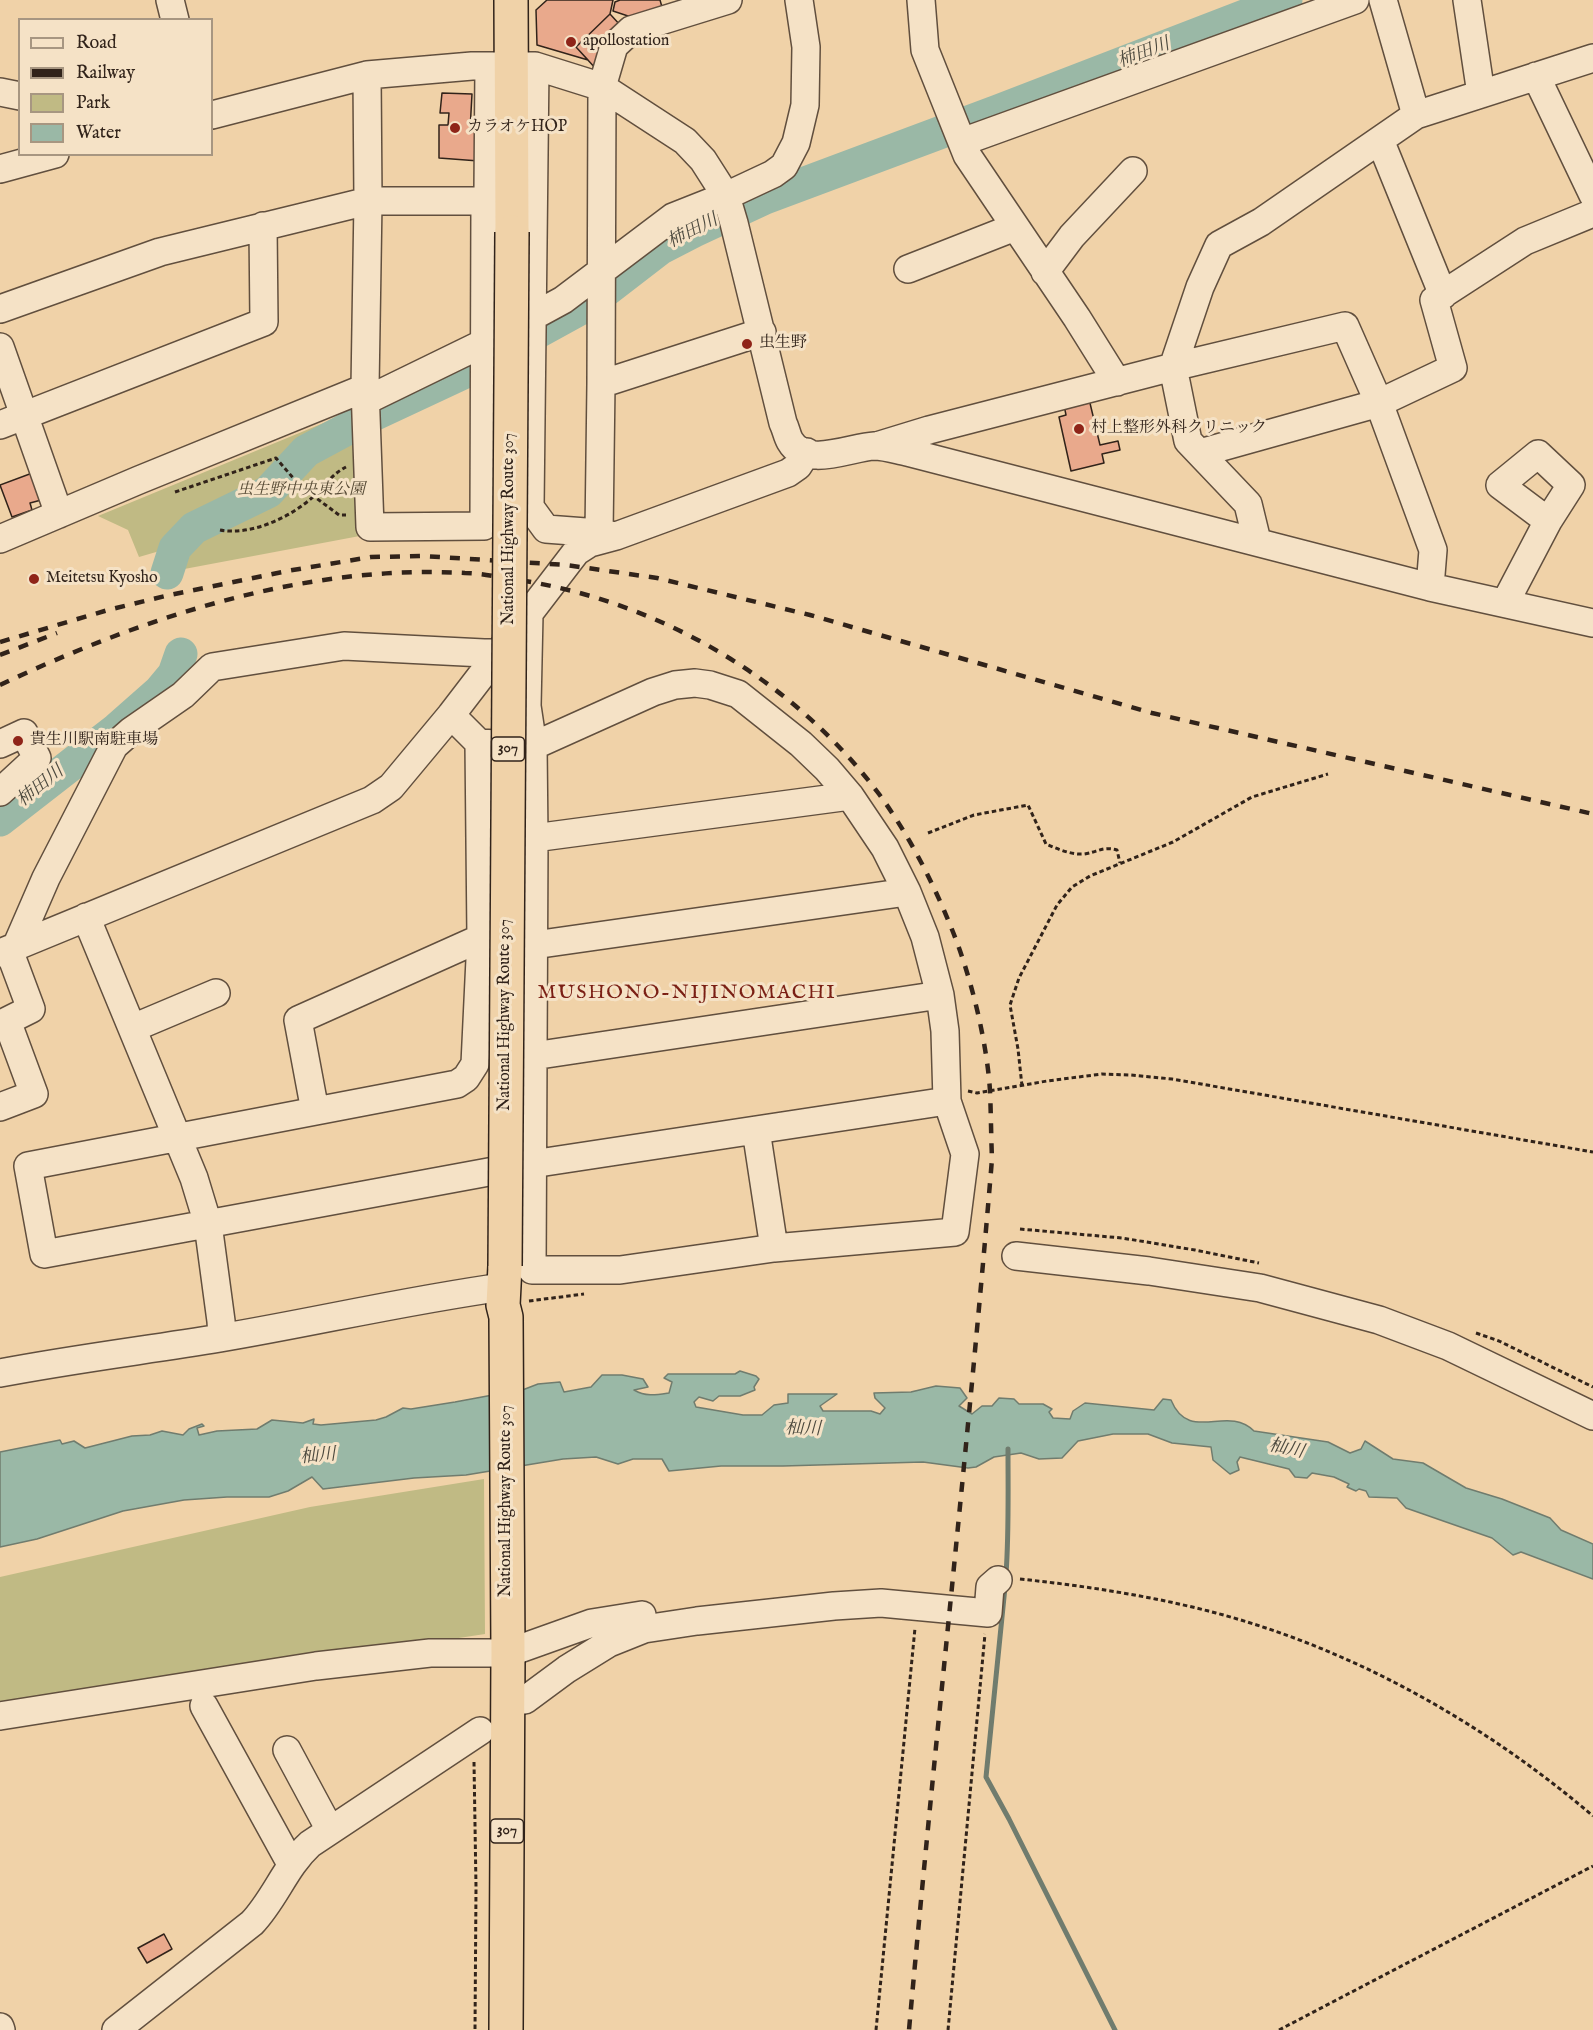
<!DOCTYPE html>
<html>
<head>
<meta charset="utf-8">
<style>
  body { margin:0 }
  #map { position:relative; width:1593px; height:2030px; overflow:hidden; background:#f0d2a8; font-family:"IM FELL English",serif }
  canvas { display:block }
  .legend { position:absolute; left:18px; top:18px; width:195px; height:138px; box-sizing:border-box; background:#f5e2c6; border:2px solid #a79681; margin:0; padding:8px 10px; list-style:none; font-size:18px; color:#31231a }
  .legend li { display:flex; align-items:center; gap:12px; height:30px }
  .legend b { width:30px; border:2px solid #a79681 }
</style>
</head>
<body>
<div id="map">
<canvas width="1593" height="2030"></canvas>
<ul class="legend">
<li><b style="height:8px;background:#f5e2c6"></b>Road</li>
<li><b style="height:8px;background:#31231a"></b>Railway</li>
<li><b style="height:16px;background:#c0ba84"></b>Park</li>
<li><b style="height:16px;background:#9ab8a6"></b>Water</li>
</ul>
</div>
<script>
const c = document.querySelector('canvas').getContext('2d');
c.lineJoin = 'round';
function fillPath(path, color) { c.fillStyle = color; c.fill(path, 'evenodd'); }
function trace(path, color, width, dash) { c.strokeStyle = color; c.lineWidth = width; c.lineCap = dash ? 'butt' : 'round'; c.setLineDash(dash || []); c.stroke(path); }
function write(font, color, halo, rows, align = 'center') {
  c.font = font + ' "IM FELL English","Noto Serif JP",serif'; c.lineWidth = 6; c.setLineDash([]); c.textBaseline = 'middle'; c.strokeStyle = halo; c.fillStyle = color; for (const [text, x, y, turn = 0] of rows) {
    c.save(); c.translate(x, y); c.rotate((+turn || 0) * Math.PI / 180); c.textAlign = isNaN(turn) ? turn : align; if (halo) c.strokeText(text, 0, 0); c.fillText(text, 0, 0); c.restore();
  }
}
fillPath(new Path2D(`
  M355,410L365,535L179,570L163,550L139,557L128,530L98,516Z
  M484,1479L485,1634L143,1686L0,1712V1577L310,1507Z`), '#c0ba84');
const water = new Path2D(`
  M740,1371L756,1376L759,1379L754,1387L755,1390L740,1396H719L713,1401L699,1397L694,1402L696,1407L743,1415H762L774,1405L788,1403V1394H837L820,1406L823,1411H871L880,1414L885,1408L875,1398L874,1393L911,1392L936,1386L960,1388L967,1398L959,1406L972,1414L982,1406H992L999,1398L1014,1399L1019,1404H1043L1052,1409L1049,1412L1053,1418L1070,1419L1073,1411L1085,1403L1154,1410L1163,1399L1171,1400C1189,1444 1227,1404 1254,1431L1328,1442L1350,1453L1361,1449L1365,1441L1393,1459L1423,1463L1466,1488L1502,1499L1550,1518L1561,1530L1593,1544V1579L1521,1552L1513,1555L1492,1538L1406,1508L1397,1498L1369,1497L1366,1491L1359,1489L1356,1491L1347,1487L1349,1484L1334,1477L1312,1473L1307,1478L1295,1477L1289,1469L1240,1457L1237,1462L1239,1470L1230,1474L1213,1460L1211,1447L1172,1443L1148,1434H1113L1078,1441L1062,1458L1039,1459L1021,1453L994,1457L976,1467L968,1468L923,1462L783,1466H721L669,1471L662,1459H633L618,1464L596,1457L563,1459L466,1475L414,1478L323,1489L312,1477L288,1491L269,1497H227L184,1500L123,1511L37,1539L0,1547V1452L60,1440L62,1444L74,1441L85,1448L132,1436L150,1435L162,1431L183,1435L189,1429L202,1424L204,1426L197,1428L199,1435L217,1431L257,1429L272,1420L303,1423L314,1419L313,1424L321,1425L376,1420L386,1417L403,1408L411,1409L455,1402L525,1389L538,1384L560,1382L564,1392L591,1387L602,1375H622L643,1379L648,1387L634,1390C646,1397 656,1395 669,1393L672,1382L664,1378L668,1374H735Z`);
fillPath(water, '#9ab8a6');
trace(water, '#707c6e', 1.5);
trace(new Path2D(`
  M1006,1574C1009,1533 1008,1491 1008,1449
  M1005,1587L986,1777L1009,1819L1115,2030`), '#707c6e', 5);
trace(new Path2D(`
  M167,573L175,548L194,528L268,492L306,451L373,415L465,372L587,305L661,248L694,231L765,198L998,111L1286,0
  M0,820L117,729L159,692L174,674L181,654`), '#9ab8a6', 33);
const building = new Path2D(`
  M547,0H613L610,14L576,47L588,60L537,45L536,10Z
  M620,0H660L662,7L631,17L613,11L615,2Z
  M610,14L621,26L597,70L576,47Z
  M442,93L472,94L470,130H479V161L439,158V125H448L449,113H440Z
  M1089,399L1100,445L1118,441L1120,450L1102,454L1104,463L1071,471L1059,417L1066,415L1064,405Z
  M35,472L45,499L30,503L32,510L12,517L0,485Z
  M164,1934L172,1949L147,1963L138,1948Z`);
fillPath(building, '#e9a98c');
trace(building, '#31231a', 1.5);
const minor = new Path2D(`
  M170,0L175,20
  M921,0L925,50L967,155L1077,318L1117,382
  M1383,0L1416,115
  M1467,0L1481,94
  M535,66L530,507L546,529L599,533L616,536L788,473L798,466L807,452
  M1536,76L1593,195
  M0,92L20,96
  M212,115L367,75L472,66H535L602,87L685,141L703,160L726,196L734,223L783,423C786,429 787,436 790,441C806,469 851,447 874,446C885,446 897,450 907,452L1430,587L1593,623
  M1380,140L1443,295
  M962,142L1355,0
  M0,169L55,154
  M485,201L488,192L489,66
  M908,269L1015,227
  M1045,272L1072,236L1133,171
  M0,309L160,252L368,201H485L484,526L370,527L365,388L368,201L367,75
  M0,347L59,514
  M601,384L762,332
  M365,401L484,343L563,300L673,217L726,196L773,174L784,166L796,143L805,105L806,47L799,0
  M0,425L264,322L263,226
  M880,445L929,430L1173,367L1345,326L1379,403L1433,550L1430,587
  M1200,453L1379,403L1453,368L1434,300L1525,241L1593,213
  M599,533L601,384L602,87L614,46L631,30L728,0
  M0,539L139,480L365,388
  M1257,541L1248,504L1188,441L1173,367L1200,287L1219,245L1261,222L1416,115L1593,58
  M1505,603L1548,521L1500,485L1538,454L1571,485L1548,521
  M451,715L479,743L481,938L475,1064L466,1078L457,1084L28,1166L44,1254L532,1164L947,1101
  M479,743L533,746L653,692L675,685L695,683L710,685L738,694L801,744L827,769L850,796L885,848L907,892L925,937L940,995L945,1031L947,1101L965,1154L955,1232L774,1248L620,1270H532L534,838L533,746L527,706L529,614
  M0,744L24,733L37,758L0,792
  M534,838L850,796
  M86,917L194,1178L208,1224L221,1321L222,1337
  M534,945L907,892
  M16,947L46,878L114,746L131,731L183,695L212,667L344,646L484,653H500
  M0,953L372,800L391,787L451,715L576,552L590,543L616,536
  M133,1028L216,993
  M533,1056L940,995
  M0,1107L34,1094L7,1021L31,1009L9,950
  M315,1111L298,1020L481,938
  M756,1130L774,1248
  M1016,1256L1149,1271L1260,1288L1379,1320L1448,1346L1593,1416
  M0,1373C73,1359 147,1350 220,1338C315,1322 408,1300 503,1287
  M525,1700L567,1669L609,1643L644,1629L697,1621L834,1606L881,1603L988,1613L990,1587L998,1580
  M204,1706L291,1864
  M0,1716L316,1666L430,1653H508L592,1623L642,1615L644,1629
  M287,1750L330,1830
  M0,2027L1,2030
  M116,2030L252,1923C275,1899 285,1867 310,1844L480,1731`);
const highway = new Path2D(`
  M511,0L512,232
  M505,1266L503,1305L506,1317L508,1653L506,2030`);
trace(minor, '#614f3e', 30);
trace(highway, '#31231a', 36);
trace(new Path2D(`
  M175,492L276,458L300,486L339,515H346
  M220,530C251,536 292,517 315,495C326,485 332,474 346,467
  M928,833L974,815L1028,805L1046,844C1058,849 1071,855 1084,854C1098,852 1103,846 1117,850L1120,863
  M1022,1086L1018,1049L1010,1005L1019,978L1057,905L1072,887L1090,876L1173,842L1252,797L1328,774
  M968,1091L977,1093L1047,1081L1102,1074L1131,1075L1172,1079L1593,1152
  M1020,1229L1122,1238L1195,1250L1259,1263
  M529,1301L584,1294
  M1476,1333L1499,1341L1593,1387
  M1020,1579C1086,1586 1152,1596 1216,1613C1355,1650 1485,1724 1593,1816
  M474,1762L476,1887L475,2030
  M876,2030L915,1628
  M948,2030L985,1634
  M1279,2030L1593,1866`), '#31231a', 3, [4.5, 3]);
trace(minor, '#f5e2c6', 27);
trace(highway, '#f0d2a8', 33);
trace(new Path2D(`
  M0,642L108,610L165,596L287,571L371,557L422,556L566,565L657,578L810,615L1152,713L1593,814
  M0,655L57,633
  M0,685C144,617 304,564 465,573C481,573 497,577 513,579C656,600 791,677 879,794C909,835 934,884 953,932C971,977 987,1042 990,1091C991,1113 991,1136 992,1159C968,1449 935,1739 909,2030`), '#31231a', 4.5, [10, 10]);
const highwayBridge = new Path2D(`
  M505,1266L512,232`);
trace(highwayBridge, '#31231a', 36, []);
trace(highwayBridge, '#f0d2a8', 33);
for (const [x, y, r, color] of [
  [571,42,6,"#8f2418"],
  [455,128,6,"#8f2418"],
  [747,344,6,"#8f2418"],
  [1079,429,6,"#8f2418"],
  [34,579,6,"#8f2418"],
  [18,741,6,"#8f2418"]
]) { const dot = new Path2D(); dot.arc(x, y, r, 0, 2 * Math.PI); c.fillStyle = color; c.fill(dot); trace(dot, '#f5e2c6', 2); }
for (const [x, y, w] of [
  [508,749,33],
  [507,1831,33]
]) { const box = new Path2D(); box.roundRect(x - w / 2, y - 12, w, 24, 4.5); c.fillStyle = '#f5e2c6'; c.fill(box); trace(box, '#31231a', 1.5); }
write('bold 15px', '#31231a', null, [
  ["307",508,749],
  ["307",507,1831]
]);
write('16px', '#31231a', '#f5e2c6', [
  ["apollostation",583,42],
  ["カラオケHOP",467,128],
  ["虫生野",759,344],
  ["村上整形外科クリニック",1091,429],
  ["Meitetsu Kyosho",46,579],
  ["貴生川駅南駐車場",30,741]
], 'left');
write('italic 16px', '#554934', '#f5e2c6', [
  ["虫生野中央東公園",301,491]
]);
write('16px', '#31231a', '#f5e2c6', [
  ["National Highway Route 307",510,529,-90],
  ["National Highway Route 307",506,1015,-90],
  ["National Highway Route 307",507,1501,-90]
]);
write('italic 18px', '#4b483d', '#f5e2c6', [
  ["柿田川",1144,54,-21],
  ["柿田川",693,232,-27],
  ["柿田川",41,787,-39],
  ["杣川",803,1430,1],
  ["杣川",1286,1450,12],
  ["杣川",318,1457,-5]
]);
c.letterSpacing = '1.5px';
write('20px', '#7a1f14', '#f5e2c6', [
  ["MUSHONO-NIJINOMACHI",687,994]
]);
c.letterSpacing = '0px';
</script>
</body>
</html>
